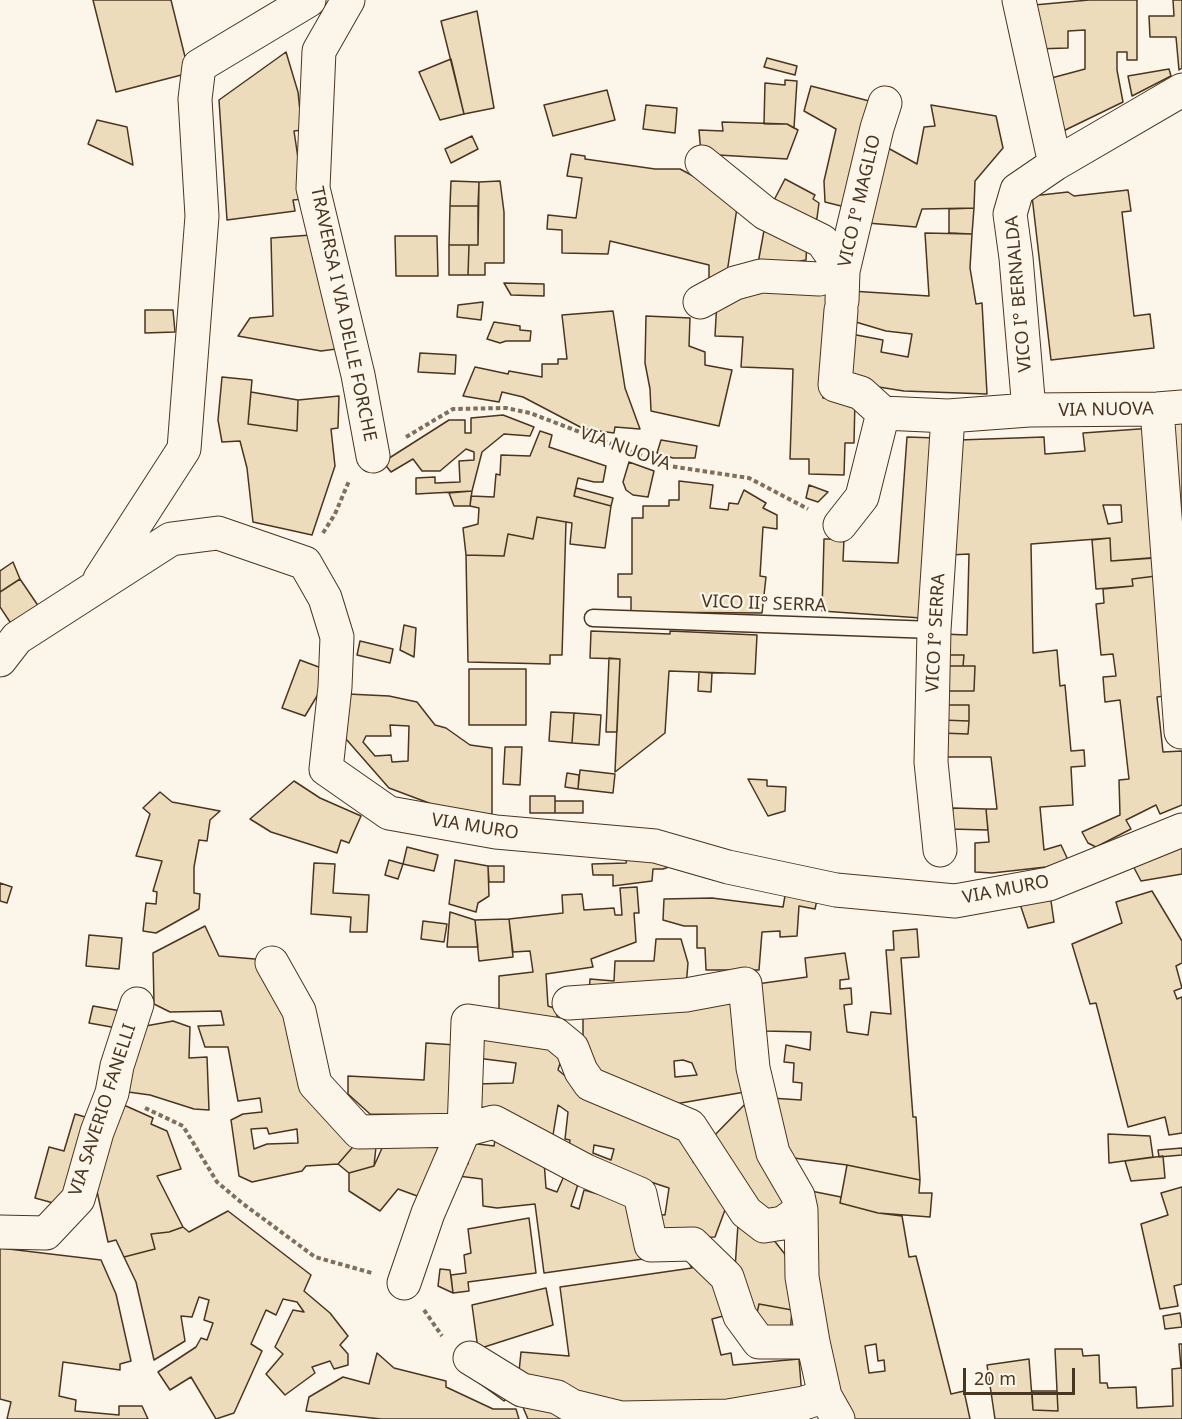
<!DOCTYPE html>
<html>
<head>
<meta charset="utf-8">
<style>
  body { margin:0 }
  #map { position:relative; width:1182px; height:1419px; overflow:hidden; background:#fbf6e9; font-family:"Noto Sans",sans-serif }
  canvas { display:block }
  .scale { position:absolute; left:963px; top:1368px; width:112px; height:27px; box-sizing:border-box; border:3px solid #4a3520; border-top:0; padding-left:8px; font-size:18px; line-height:21px; white-space:nowrap; color:#4a3520; -webkit-text-stroke:4px #fbf6e9; paint-order:stroke }
</style>
</head>
<body>
<div id="map">
<canvas width="1182" height="1419"></canvas>
<div class="scale">20 m</div>
</div>
<script>
const c = document.querySelector('canvas').getContext('2d');
c.lineJoin = 'round';
function fillPath(path, color) { c.fillStyle = color; c.fill(path, 'evenodd'); }
function trace(path, color, width, dash) { c.strokeStyle = color; c.lineWidth = width; c.lineCap = dash ? 'butt' : 'round'; c.setLineDash(dash || []); c.stroke(path); }
function write(font, color, halo, rows, align = 'center') {
  c.font = font + ' "Noto Sans",sans-serif'; c.lineWidth = 4.5; c.setLineDash([]); c.textBaseline = 'middle'; c.strokeStyle = halo; c.fillStyle = color; for (const [text, x, y, turn = 0] of rows) {
    c.save(); c.translate(x, y); c.rotate((+turn || 0) * Math.PI / 180); c.textAlign = isNaN(turn) ? turn : align; if (halo) c.strokeText(text, 0, 0); c.fillText(text, 0, 0); c.restore();
  }
}
const building = new Path2D(`
  M93,0H171L189,73L116,92Z
  M1089,0H1137V60H1127V52H1117V70L1123,102L1055,135L1044,80L1085,69V30L1068,31V48L1035,49L1034,5Z
  M1173,0H1182V68L1179,70L1176,37H1150L1149,16H1174Z
  M477,11L494,108L464,114L441,21Z
  M286,52L298,92L302,130L294,131L304,199L293,200L295,211L227,220L219,100Z
  M767,58L797,66L795,75L764,67Z
  M451,59L464,114L440,120L419,72Z
  M1169,69L1171,76L1132,96L1128,76Z
  M785,80L797,81L794,128L787,124H764L765,83L785,85Z
  M811,86L877,103L845,207L825,202L824,181L836,129L804,111Z
  M607,90L615,120L553,136L544,105Z
  M646,105L677,108L675,133L643,129Z
  M931,105L996,116L1003,148L975,181L974,208L922,209L916,227L867,223L888,148L917,164L924,127L935,126Z
  M97,120L127,127L133,165L88,144Z
  M722,122L787,124L798,130L787,159L701,154L699,130L723,131Z
  M472,136L478,149L451,163L445,149Z
  M571,154L585,156V159L655,169H680L714,187L737,208L726,279L709,289V265L610,241L608,254L562,253V230L547,229L548,215L576,218L582,178L567,176Z
  M785,179L815,195L813,199L819,203L817,218L811,227L771,206Z
  M451,181L479,182L478,206H450Z
  M500,181L504,212V263H485V275H468L469,245H478L479,182Z
  M1128,190L1131,211L1122,212L1134,316L1150,314L1154,348L1051,360L1032,196L1068,192L1074,196Z
  M450,206H478V245H449Z
  M974,208L972,234L949,233V209Z
  M765,225L807,242L806,260L757,269Z
  M925,233L972,234L970,268L976,304L982,303L987,394L904,391L847,382L851,334L883,340L881,352L908,357L912,334L886,331L849,320L825,340L823,398L855,399L854,443H845L844,475L809,474V459H790L793,369L741,367L743,337L715,336L717,300L751,285L832,287L851,291L929,296Z
  M311,235L344,348L321,351L238,336L250,318L273,316L271,238Z
  M395,236H437L438,276H396Z
  M449,245H469L468,275H449Z
  M504,283L544,284V296L511,295Z
  M483,302L481,320L457,317L458,305Z
  M145,310H173L175,332L145,333Z
  M613,311L625,388L640,429L615,427L614,433L584,429L523,397L502,392L499,402L463,396L475,367L508,374L509,371L542,377V364H558V359H567L562,315Z
  M646,316L690,318L689,346L705,352V365L732,370L719,426L651,411L650,389L645,363Z
  M494,322L520,326V330L531,331L530,341H506L500,343L487,339Z
  M420,353L456,355L455,374L418,372Z
  M222,377L252,380L248,424L297,431L298,400L339,396L338,428L331,429L335,466L312,535L253,522L247,468L240,441L222,442L218,420Z
  M251,392L298,400L297,431L248,424Z
  M503,415L534,427L530,436L504,434L482,452L472,491L416,494V478L435,477V483L460,482L459,461L474,460V452L466,449L440,471H422L413,459L391,472L383,462L449,420H465V433H471V418Z
  M1182,423V552L1168,424Z
  M1153,428L1161,557L1111,561L1110,538L1031,544L1033,653L1057,650L1060,686L1065,685L1071,751L1084,750L1085,766L1071,767L1073,805L1040,807L1044,850L1061,845L1068,860L1046,867L992,873L975,872V843L989,842L986,809H997L991,757H941V733L968,734L969,721V705H941V691H974L975,666H963L964,655H942L943,634L967,635L969,554L949,555L959,440L1044,437L1045,454L1085,451L1083,433ZM1103,505H1121L1122,522L1108,524Z
  M540,431L552,435L549,447L606,466L603,482H594L578,478L574,496L611,506L605,548L570,544L572,523L537,517L533,539L508,534L504,556L466,555L463,528L478,524L479,508L470,506L471,496L494,497L496,474L500,475L501,455L530,456Z
  M907,437L937,438L921,618L822,611L824,539H844L843,561L898,563Z
  M661,440L697,446L695,458H673L657,453Z
  M629,462L654,471L648,497L633,495L626,490L623,482Z
  M679,481L713,485L710,508L728,510L729,503L738,504L744,490L766,503L763,508L777,515V529L763,527L760,576L766,577L762,613L631,612V597H618V574H632V518H643V506H669V500H679Z
  M809,485L828,492L818,502L806,498Z
  M576,488L613,498L611,506L574,496Z
  M472,491L470,506H454L449,493Z
  M537,517L566,522L562,655H550V664L468,662L466,555L504,556L508,534L533,539Z
  M1110,538L1111,561L1155,558L1156,576L1132,579L1133,586L1096,589L1092,540Z
  M13,562L20,579L0,592V571Z
  M1156,576L1171,695L1157,697L1163,752L1182,751V805L1160,814L1156,805L1126,820L1131,829L1096,847L1088,843L1082,832L1120,815L1119,780L1129,779L1120,700L1105,702L1103,677L1116,676L1113,654L1101,655L1096,604L1104,603L1103,589L1133,586L1132,579Z
  M20,579L39,607L12,625L0,607V592Z
  M404,625L416,628L414,657L400,650Z
  M591,631L670,634V631L757,635L755,674L669,671L665,733L615,772L620,659L590,658Z
  M360,641L393,649L390,663L357,655Z
  M942,655H964L963,666H942Z
  M609,658L620,659L617,732H606Z
  M300,660L324,669L320,691L305,716L282,708Z
  M942,666H975L974,691H941Z
  M469,669H526V725H469Z
  M699,672L712,673L711,692L698,691Z
  M348,694L389,696L417,702L435,725L446,728L470,745L492,748V814L461,815L389,788L346,739ZM390,725L409,726L408,761L392,762L391,755L375,756L363,742L366,736H391Z
  M941,705H969V721L941,720Z
  M551,712L574,713L572,743L549,741Z
  M574,713L601,715L599,745L572,743Z
  M941,720L969,721L968,734L941,733Z
  M505,747H522L520,785L503,784Z
  M580,770L615,774L613,793L578,789Z
  M567,773L579,775L578,789L565,787Z
  M748,779L767,780V786L786,787L785,811L768,816Z
  M294,781L320,798L361,816L349,843L341,840L337,853L271,832L250,819Z
  M160,792L172,802L220,811L210,820L207,841L199,840L194,867V893L200,894L199,909L156,933L143,931L146,903L156,904L157,892L153,891L162,861L136,856L150,814L143,808Z
  M530,796H555V813H530Z
  M555,801H583V813H555Z
  M953,808L986,809L988,830L949,829Z
  M1182,843V874L1141,881L1132,864Z
  M407,847L438,855L434,871L403,864Z
  M627,858L669,861L716,875L714,880L669,867L663,869H653L652,881L613,886V875H593L592,864L626,863Z
  M389,860L403,864L398,879L385,875Z
  M455,860L488,866L489,896L478,903L476,912L449,904Z
  M314,863L335,864L333,893L369,895L367,932H350L351,917L311,914Z
  M488,866H504V882H489Z
  M0,883L12,887L7,903L0,901Z
  M637,887L639,913H634L636,942L591,959L593,967L546,974L548,1006L557,1009V1027L499,1016V976L533,972L530,951L513,952L509,919L563,913L562,895L582,894L584,910L614,908L615,915H622L620,888Z
  M1152,891L1182,941V963L1176,966L1182,988L1174,991L1177,999L1182,997V1133L1169,1135L1165,1117L1128,1127L1096,1003L1090,1004L1072,944L1122,923L1116,902Z
  M1050,894L1054,922L1028,928L1020,904Z
  M785,896L817,900L815,909L799,906L797,936L780,937V931L762,932L759,970H706L705,948H697V926H684L663,920L664,899L712,898L783,907Z
  M450,912L475,920L478,947H447Z
  M509,919L513,957L479,961L475,920Z
  M423,921L447,924L444,942L421,939Z
  M205,926L219,956L255,959L283,978L295,1053L365,1133L338,1164L306,1166L302,1171L252,1182L239,1176L231,1120L243,1114L262,1112L260,1098L238,1101L228,1047H205L198,1026L224,1025L221,1011L170,1012L154,1004L153,953ZM267,1128L269,1134L297,1129L298,1143L267,1144L254,1149L251,1129Z
  M917,929L919,957L901,958L913,1117H916L920,1180L847,1165L786,1157L771,1098L801,1100L802,1083L793,1082L794,1063L784,1062L786,1045L810,1050L811,1032L763,1031L757,984L807,977L805,958L845,953L849,979L840,980V989L851,988L852,1004L844,1005L847,1032L868,1035L871,1012L891,1014L886,950H894L893,931Z
  M89,935L122,938L119,969L86,966Z
  M656,939H681L688,963L686,987L589,993L590,979L614,981L615,961H654Z
  M739,993L745,1092L675,1104L599,1081L583,1045V1009ZM683,1060L692,1063L697,1075L675,1077L674,1061Z
  M93,1006L121,1011L117,1028L89,1023Z
  M173,1021L190,1027L189,1058L207,1057L209,1110L194,1109L150,1095L121,1091L140,1027Z
  M479,1028L564,1050L558,1070L585,1092L699,1149L693,1162L719,1174L729,1199L715,1237L655,1238L650,1214L665,1215L669,1188L590,1162L568,1152L570,1140L565,1139L568,1112L558,1105L552,1141L472,1102L476,1084L513,1083L516,1063L477,1058ZM594,1145L614,1149L611,1160L593,1153Z
  M426,1043L456,1045L454,1115L370,1114L348,1094V1076L424,1080Z
  M751,1098L791,1201L766,1220L707,1143Z
  M117,1102L153,1118L151,1124L167,1131L181,1169L157,1176L183,1227L169,1232L151,1234L155,1249L124,1257L116,1240L108,1242L95,1182Z
  M75,1114L92,1119L68,1207L35,1198L49,1147L64,1151Z
  M365,1133L377,1137L374,1166L349,1173L338,1164Z
  M496,1133L544,1161L546,1188L557,1192L567,1169L581,1175L571,1206L579,1209L584,1190L605,1196L633,1197L643,1259L544,1273L535,1204L497,1208L483,1206L482,1179L450,1175L452,1163L468,1164L470,1143L494,1146Z
  M1108,1134L1150,1136L1153,1157L1109,1163Z
  M443,1135L420,1197L398,1189L380,1211L349,1191V1173L374,1166L387,1137Z
  M1182,1148V1155L1159,1157L1158,1150Z
  M1163,1156L1165,1178L1131,1181L1125,1161Z
  M847,1165L920,1180L919,1193H932L930,1217L878,1213L840,1203Z
  M1182,1187V1284L1174,1286L1178,1306L1160,1309L1141,1224L1168,1215L1161,1193Z
  M806,1190L841,1197L840,1203L878,1213L902,1216L909,1257L916,1256L951,1394L964,1391L970,1419H849L826,1383ZM876,1344L878,1361L884,1360L885,1371L869,1373L865,1346Z
  M228,1211L311,1275L304,1291L330,1313L348,1336L340,1345L348,1354V1365L334,1369L330,1361L312,1367L315,1373L285,1395L266,1374L283,1354L275,1347L293,1310L304,1312L297,1302L283,1299L276,1315L266,1310L251,1344L262,1351L234,1413L216,1419L191,1377L170,1390L158,1372L196,1347L201,1338L207,1340L213,1323L204,1320L209,1300L199,1297L192,1317L181,1316L185,1341L154,1360L136,1282L124,1257L155,1249L151,1234L169,1232L183,1227L189,1232Z
  M529,1218L536,1273L468,1282L469,1291L453,1293L451,1275L466,1273L464,1255L471,1253L468,1229Z
  M738,1224L769,1234L784,1253L790,1264L792,1310L759,1304L756,1318L734,1284Z
  M0,1248L101,1260L116,1294L131,1361L120,1364V1370L63,1362L59,1396L76,1400L75,1411L119,1415V1406H142L148,1419H7L11,1402L0,1399Z
  M686,1258L721,1277L727,1315L712,1319L721,1355L731,1353L733,1365L799,1359L802,1397L611,1411L518,1382L521,1352L569,1356L560,1287L692,1268Z
  M440,1269L450,1270L453,1293L438,1286Z
  M546,1288L553,1325L478,1349L472,1305Z
  M759,1304L792,1310L790,1334L766,1325L756,1318Z
  M1180,1313L1182,1327L1165,1329L1163,1316Z
  M1179,1344H1182V1419H995L987,1365L1029,1359L1033,1410L1058,1411L1055,1349H1082L1083,1356L1099,1355L1100,1383H1107L1108,1388L1136,1387L1137,1408L1173,1406L1172,1369L1181,1368Z
  M377,1353L394,1368L446,1381V1387L493,1409H516L519,1419H381L306,1411L309,1397L343,1377L369,1384Z
  M475,1365L571,1419H528L522,1405L510,1396L504,1401L479,1383Z
  M1032,1391H1057L1058,1411L1033,1410Z`);
fillPath(building, '#ecdcbc');
trace(building, '#4a3520', 1.5);
const lane = new Path2D(`
  M593,618L934,630`);
const street = new Path2D(`
  M348,0L319,51L313,188L358,375L373,456
  M1019,0L1055,164
  M842,301L843,271L877,128L885,103
  M700,302L735,283L761,276L819,279L843,271L822,241L765,213L702,162
  M841,310L835,385L861,393L883,413
  M1157,409L1181,732
  M1029,410L1016,258L1010,214L1017,190L1055,164L1182,90
  M840,525L862,497L883,413L948,416L1029,410L1157,409L1182,407
  M100,579L184,449L202,216L195,99L199,66L309,0
  M0,660L17,638L171,539L218,533L305,563L325,598L337,637L335,687L326,769L389,813L496,832L655,846L728,867L836,890L955,901L1049,884L1182,830
  M940,850L931,762L934,630L948,416
  M272,963L299,1011L315,1084L359,1132L464,1130L494,1122L586,1171L640,1194L651,1245L693,1244L727,1277L740,1316L759,1342H813L825,1396L838,1419
  M569,1003L686,995L745,984L753,1068L773,1153L798,1196L801,1210L802,1277L813,1342
  M0,1232L46,1233L78,1199L97,1132L112,1093L117,1066L137,1004
  M404,1283L428,1213L464,1130L468,1021L555,1034L572,1048L581,1071L590,1084L690,1126L746,1212L764,1226L783,1223L801,1210
  M470,1358L522,1390L557,1397L572,1406L621,1418L728,1416L804,1403L825,1396`);
trace(lane, '#4a3520', 19);
trace(street, '#4a3520', 35);
trace(new Path2D(`
  M406,437L453,409L506,408L530,413L669,466L749,478L808,509
  M323,533L335,514L349,481
  M145,1108L183,1126L217,1182L242,1203L315,1257L372,1273
  M424,1310L442,1336`), '#7f6f5c', 4, [4.5, 3]);
trace(lane, '#fbf6e9', 16);
trace(street, '#fbf6e9', 33);
write('18px', '#4a3520', '#fbf6e9', [
  ["VICO I° MAGLIO",860,201,-77],
  ["VICO I° BERNALDA",1019,294,-95],
  ["TRAVERSA I VIA DELLE FORCHE",343,314,78],
  ["VIA NUOVA",1106,410,-1],
  ["VIA NUOVA",625,449,20],
  ["VICO II° SERRA",764,604,2],
  ["VICO I° SERRA",936,633,-87],
  ["VIA MURO",475,827,9],
  ["VIA MURO",1006,890,-11],
  ["VIA SAVERIO FANELLI",103,1110,-72]
]);
</script>
</body>
</html>
